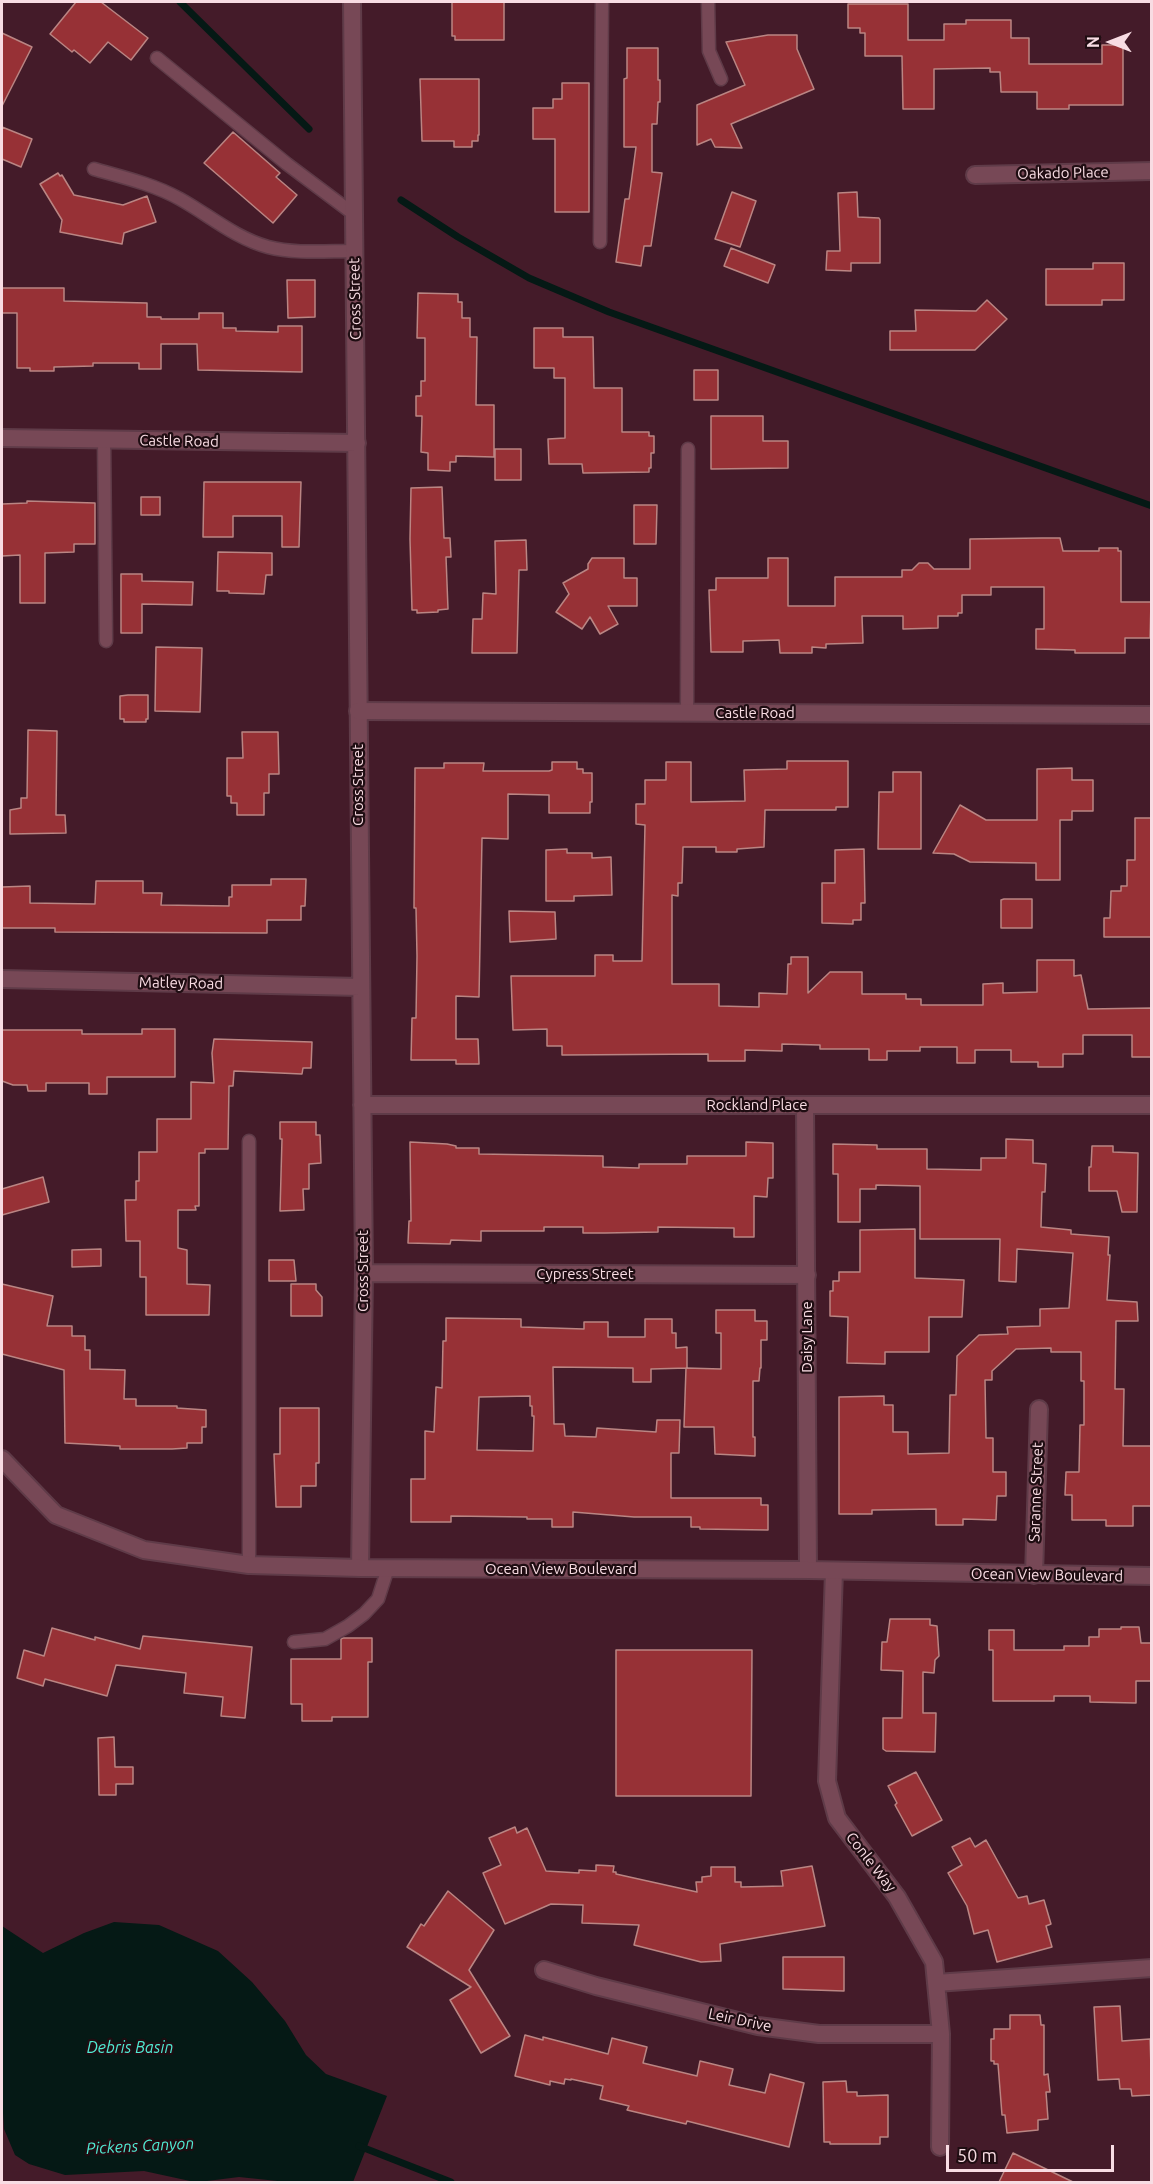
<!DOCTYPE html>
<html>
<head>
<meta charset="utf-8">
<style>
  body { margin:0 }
  #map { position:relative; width:1153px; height:2184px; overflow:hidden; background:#441b29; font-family:Ubuntu,sans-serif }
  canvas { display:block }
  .frame { position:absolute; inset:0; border:3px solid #f8dce3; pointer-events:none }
  .north { position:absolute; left:1081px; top:12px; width:60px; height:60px; -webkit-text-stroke:4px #1f0d12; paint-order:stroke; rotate:270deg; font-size:16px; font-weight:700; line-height:24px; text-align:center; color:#f8dce3 }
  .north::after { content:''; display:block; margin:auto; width:21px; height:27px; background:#f8dce3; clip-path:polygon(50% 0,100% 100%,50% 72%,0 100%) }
  .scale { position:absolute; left:946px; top:2145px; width:168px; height:27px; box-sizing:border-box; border:3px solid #f8dce3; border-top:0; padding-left:8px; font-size:18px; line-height:21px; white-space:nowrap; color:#f8dce3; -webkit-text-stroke:4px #1f0d12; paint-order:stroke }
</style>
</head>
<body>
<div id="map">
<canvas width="1153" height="2184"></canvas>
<div class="frame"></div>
<div class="north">N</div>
<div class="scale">50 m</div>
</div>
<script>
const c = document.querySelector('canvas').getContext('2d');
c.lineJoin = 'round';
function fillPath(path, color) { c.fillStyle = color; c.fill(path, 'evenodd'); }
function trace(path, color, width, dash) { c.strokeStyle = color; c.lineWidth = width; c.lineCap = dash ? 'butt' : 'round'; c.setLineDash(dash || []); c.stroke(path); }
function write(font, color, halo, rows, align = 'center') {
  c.font = font + ' Ubuntu,sans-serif'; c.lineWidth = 4.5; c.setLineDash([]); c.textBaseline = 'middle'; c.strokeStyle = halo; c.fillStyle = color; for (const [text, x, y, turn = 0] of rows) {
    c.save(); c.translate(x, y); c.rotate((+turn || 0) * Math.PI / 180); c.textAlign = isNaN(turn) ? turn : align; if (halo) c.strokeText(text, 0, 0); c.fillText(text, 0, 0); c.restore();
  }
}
fillPath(new Path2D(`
  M114,1922L159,1925L218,1951L252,1982L285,2021L306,2055L326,2074L387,2096L353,2182H287L239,2177L207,2181H190L144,2171L65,2175L29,2164L15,2155L4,2129L2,2096V1926L43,1953L84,1933Z`), '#051915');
trace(new Path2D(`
  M180,2L309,129
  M401,200L458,237L529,278L609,312L1152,506
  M359,2146L451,2182`), '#051915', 7);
const building = new Path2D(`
  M76,2H101L148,38L131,60L108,42L90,63L74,50L72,52L50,34Z
  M452,2H504V40H455V36H452Z
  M848,4H908V40H944V24H966V20H1011V38H1029V64H1102V45H1123V105H1069V109H1037V92H1001L1000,72H990V68L934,69V109H903L902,56H865V33H860V28H848Z
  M2,33L32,47L2,106Z
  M768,35H797V49L814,89L731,124L742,148L715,147L711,139L697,145V105L745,85L726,42Z
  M627,48H658V80H660V102H658L657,124H652V172L662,173L651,246H644L641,266L616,262L625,199H629L636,147H624V79L627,78Z
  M420,79H479V135H478V141H472V147H454V141H422Z
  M562,83H589V212H555V139H533V108H553V99H562Z
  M2,127L32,139L21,167L2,159Z
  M233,132L280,173L276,177L297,195L273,223L204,163Z
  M58,173L60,176L62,175L74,195L123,205L147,196L156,222L124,233L122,244L60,232L62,220L40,184Z
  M732,192L756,201L740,247L715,239Z
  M857,192L858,217L879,218L880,220V263H851V271L826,270L827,251H840L838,193Z
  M731,248L775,265L768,283L724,266Z
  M1093,263H1124V300H1102V305H1046V269H1093Z
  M287,280H315V317L288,318Z
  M2,288H64V301L147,303V317H161V319H199V313H223V328H236V331L278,332V326H302V372L198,370L197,344H161V369H139V363H93V366L54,367V371H30V368H17V313H2Z
  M418,293L458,294V302H462V318H470V337H477L476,405H494V457L456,456V462H450V471L428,470V453L421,452L422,416H416V396H421V381H425V338H417Z
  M987,300L1007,319L975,350H890V331H916L915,310L976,311Z
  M534,328H563V337H593L594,388H622V432H649V436H654V453H651V468H649V472L583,473L582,464H549L548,439L565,438V378H554V368H534Z
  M694,370H718V400H694Z
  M711,416H763V441H788V468L711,469Z
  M495,449H521V480H495Z
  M204,482H301L299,547H282V516H233V537H203Z
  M442,487L444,538H450L451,557H446L448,609L438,610V612L417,613V610H412L410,539L411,488Z
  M141,497H160V515H141Z
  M27,501L95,503V544H74V552L45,553V603H20V555L2,556V504L27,503Z
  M634,505H657L656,544H634Z
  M1042,538H1060L1063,551H1099V548H1118V551H1121V602H1151L1150,638H1125V653H1075V650L1036,649V629H1044V587H991V595H962V613H958V616H938V628L903,629V616H862L863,643L826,644V648L812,647V653H780L779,640L743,641V652H711L709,590H716V578H768V558H788V606H835V577H902V570H912L919,563H928L934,569H970V539Z
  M526,540L527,570H519L517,653H472L473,619H482L483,593L496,594L495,541Z
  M218,552L272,553V575H266L264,594L229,593V591H217Z
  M592,558H624V578H637V606H608L618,624L600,634L590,617L582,629L556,612L569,594L563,583L588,569V564Z
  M121,574H142V581L193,582L192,605L142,604V633H121Z
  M156,647L202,648L200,712L155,711Z
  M128,695H148V719H146V722H124V719H120V696Z
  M28,730L57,731L56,815H65L66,833L10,834V810L21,808V798H27Z
  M242,732H278L279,774H269V793H264V815H237V803H231V796H227V758H243Z
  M787,761H848V807H836V810H765L764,847L737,849V852H716V847H683L682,883H678V896L672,895V984H719V1006L759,1007V993L787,994L788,964H791V957H808V993L830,972H862V994H906V999H921V1005H983V984L1003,983V993L1037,992V960H1074V976L1081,975L1088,1009L1152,1008V1057H1132V1035H1083V1054H1063V1067H1038V1062H1011V1050H975V1063H957V1047H920V1051H887V1060H869V1049H820V1045L782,1044V1051L745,1050V1061H708V1054L562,1055V1046H547V1029L513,1030L511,976H595V955H613V961H642L645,825L636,824V804H645V780H666V762H691V802L745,801L744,770L787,769Z
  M552,762H577V769H583V773H592V802H590V813H549V795L508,794V839L482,838L479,997L456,996V1039H478L479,1064H456V1060H411L412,1018H416L417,956L416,908H414L415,768H444V763H484L483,771H549L552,770Z
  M1072,768V780H1093V811H1072V820H1060V880H1036V863L970,862L954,854L933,853L960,805L986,820H1037V769Z
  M893,772H921V849H878L879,792H893Z
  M1135,818H1152V937H1104V918H1110L1111,891H1121V886H1127V860H1135Z
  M567,849V853H592V858L611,857L612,895L574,896V901H546V850Z
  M864,849L865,903H861V920H853V924L822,923V883H835V850Z
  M271,879H306L305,906H301V920H267V933L55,932V928H2V887L30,886V903L95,904L96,881H143V893H162L161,905L229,906V897H232V885H271Z
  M1004,899H1032V928H1001V900Z
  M509,911L555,912L556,939L510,942Z
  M142,1029H175V1077H107V1094H89V1083H46V1091H28L27,1085H13L2,1081V1030H82V1034H142Z
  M214,1039L312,1042L311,1068H303L302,1074L234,1071L233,1086H229L228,1149H205V1153H199V1206H195L196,1210H178V1248L187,1250V1284L210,1285L209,1315H146V1277H140V1241H126L125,1200H136V1181H139V1152H157V1119H191V1082L214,1083L212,1053Z
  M280,1122H316V1135H320L321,1163L309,1164V1189H303L304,1210L280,1211L282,1139H280Z
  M1006,1139L1033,1140V1163L1046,1164L1045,1192H1042L1041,1227L1071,1230V1234L1109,1237L1108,1255H1110L1107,1300L1137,1302L1138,1321H1116L1115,1389H1124L1123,1446H1152V1506H1133V1526H1106V1520H1072V1495H1065L1066,1472H1079L1080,1425H1084V1381H1081V1352H1051V1348L1016,1349L992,1371V1380H985L986,1438H993V1472H1006V1496H997L996,1520L963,1519V1525H936V1509L872,1510V1514H839V1397L884,1396V1405H893V1432H908V1454L949,1453L950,1395H956L957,1356L979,1335L1008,1334L1007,1327L1040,1326V1309L1069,1308L1073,1253L1017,1249L1016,1282L999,1281L1000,1239H920V1186L876,1185V1189H860V1222H838V1174H833V1144L877,1145V1149H927V1169L981,1170V1158H1006Z
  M410,1142L447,1144L456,1146V1148H479V1154L603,1156V1167L639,1168V1164H687V1156H746V1142L773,1143V1178H768L767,1197L754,1196V1237H734V1228L658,1227V1232L605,1233H583V1227H544V1231H481V1241L451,1240L450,1244L408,1243L409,1221H411Z
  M1092,1146H1113V1152L1138,1153L1137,1212H1122L1117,1191H1089V1167H1091Z
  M43,1177L49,1202L2,1215V1189Z
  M915,1229V1278L964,1280L962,1317H929V1352H885V1364L847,1363L848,1317L830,1316V1291H833V1281H839V1272H860V1230Z
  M101,1249V1266L72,1267V1250Z
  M269,1260H294L296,1281H269Z
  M2,1284L53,1296L47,1326H72V1336H85V1350H90V1369L125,1370L124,1399H136V1406H177V1408L206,1410V1427H202V1443H187V1448L172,1449H120V1446L65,1443L64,1370L2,1354Z
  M291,1284H316V1290L322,1297V1316H291Z
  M716,1310H755V1321H767V1340H761V1368H760L759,1381H753V1437H755V1456L715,1454L714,1427H684L686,1368L721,1369V1333H716Z
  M446,1318L521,1319V1327L584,1329V1322H608V1337H645V1319H672V1333H676V1348L687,1347V1368L651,1369V1382H633V1368L553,1367L554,1424H564L565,1436L596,1437L597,1428L656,1432L657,1420H680L679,1453H671V1498H761V1505H768V1530L700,1529V1527H691V1517H634L573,1512V1527H552V1519H527V1517L451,1516V1522H411V1479H425V1431L434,1432L436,1387L442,1388L443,1341H446ZM530,1396V1406H532V1416H534L533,1451L477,1450L479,1397Z
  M280,1408H319V1463H316V1486H301V1507H276L274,1454H280Z
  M890,1619H930V1625L937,1626L939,1656L935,1660L934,1673L923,1672V1713H936L935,1752L886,1751L883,1749V1718H902L903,1671L881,1670L882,1642H887Z
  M1121,1627H1139L1141,1643H1152V1681H1136V1703L1090,1702V1696H1054V1701H993V1650H989V1630H1014V1650H1064V1646H1089V1637H1099V1629H1121Z
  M52,1628L95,1640V1637L140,1649L143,1636L252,1647L245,1718L221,1716L223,1697L184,1693L186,1673L116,1665L107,1696L45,1679L43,1686L17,1678L24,1650L44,1656Z
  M343,1638H372V1662H368V1717H332V1721H302V1704H291V1659H341V1639Z
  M616,1650H752L751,1796H616Z
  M114,1737L115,1767H133V1784H116V1795H99L98,1738Z
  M916,1772L942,1820L912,1836L895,1805L897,1803L888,1786Z
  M515,1827L517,1833L527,1828L546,1871L579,1873V1870L596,1871V1865L614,1866L613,1872H616V1874L697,1892L696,1882H702V1877L711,1876V1867H735V1882H741V1887L783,1886L781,1871L812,1866L825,1926L720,1944L721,1961L701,1962L634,1945L639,1925L582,1923L583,1905L551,1904L505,1924L483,1873L501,1865L489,1838Z
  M970,1838L975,1847L986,1840L1018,1898L1027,1896L1029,1904L1044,1900L1051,1924L1046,1926L1052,1947L997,1962L988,1930L974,1934L967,1906L948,1873L962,1865L952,1847Z
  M448,1891L494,1930L469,1970L510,2036L481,2053L450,2000L471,1987L407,1947L421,1924L424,1926Z
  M783,1957H844V1991L783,1989Z
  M1120,2006L1122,2041L1150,2039L1152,2095L1132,2096L1131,2089H1120L1119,2079L1098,2080L1094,2007Z
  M1010,2015H1040L1041,2025H1044V2075L1048,2074L1050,2092H1046L1048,2119L1038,2120V2130L1007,2133L1005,2115H1002L998,2064H994V2061H991V2039H994V2029H1010Z
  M525,2035L543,2040V2037L608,2054L612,2038L647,2047L643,2063L697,2076L700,2061L733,2069L729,2085L765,2093L770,2074L804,2083L789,2147L687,2121L686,2124L627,2110L629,2106L600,2099L603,2086L571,2079V2080L565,2079L564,2084L550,2081V2085L515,2076Z
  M846,2081L847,2092H857V2096L888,2095V2137H880V2144H830V2142H824L823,2082Z
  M1013,2153L1073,2182H999Z`);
fillPath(building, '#973136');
trace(building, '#ba8583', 1.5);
const service = new Path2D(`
  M708,2L709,51L721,79
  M157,58L287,164L355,215
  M94,169C122,177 153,184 180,199C209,215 235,238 268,247C295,254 326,251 355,251
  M600,242L602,2
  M104,440L106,641
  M687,712L688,449
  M249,1141V1565
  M294,1642L325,1639L348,1626L364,1614L378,1599L388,1568`);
const minor = new Path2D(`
  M352,2L364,1273L360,1568
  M975,175L1152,171
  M2,438L357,443
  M2,979L360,987
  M362,1105H1152
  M805,1105L808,1570
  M364,1273L807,1275
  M834,1571L827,1781L837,1818L897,1897L934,1962L941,2034L940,2147
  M1034,1575L1039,1409
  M544,1970L596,1986L758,2026L819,2034H941
  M936,1983L1152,1968`);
const tertiary = new Path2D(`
  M358,711L1152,715
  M2,1459L56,1515L144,1550L249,1565L360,1568L808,1570L1152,1576`);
trace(service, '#5f3b48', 15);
trace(minor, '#5f3b48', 20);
trace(tertiary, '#5f3b48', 20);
trace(service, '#774856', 12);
trace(minor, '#774856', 16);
trace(tertiary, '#774856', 16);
write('15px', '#f8dce3', '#1f0d12', [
  ["Oakado Place",1063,173,-1],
  ["Cross Street",355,299,-91],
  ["Castle Road",179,441,1],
  ["Castle Road",755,713],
  ["Cross Street",358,785,-90],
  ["Matley Road",181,983,1],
  ["Rockland Place",757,1105],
  ["Cross Street",363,1271,-90],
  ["Cypress Street",585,1274],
  ["Daisy Lane",807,1337,-90],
  ["Saranne Street",1036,1492,-88],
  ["Ocean View Boulevard",561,1569],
  ["Ocean View Boulevard",1047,1575,1],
  ["Conle Way",871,1862,52],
  ["Leir Drive",740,2020,12]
]);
write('italic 16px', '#50ebd4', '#1f0d12', [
  ["Debris Basin",130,2048],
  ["Pickens Canyon",140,2146,-3]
]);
</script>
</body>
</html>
